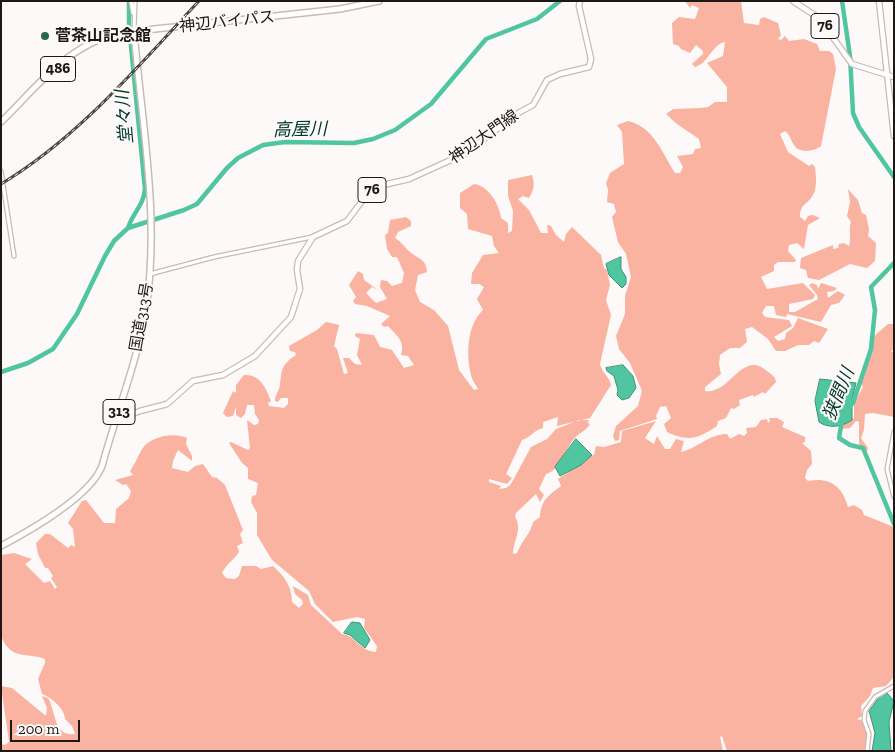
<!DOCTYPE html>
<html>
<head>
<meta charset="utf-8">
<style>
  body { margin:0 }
  #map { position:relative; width:895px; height:752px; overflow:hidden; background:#fdf9f8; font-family:"Zilla Slab",serif }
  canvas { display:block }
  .frame { position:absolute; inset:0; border:2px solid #1d1715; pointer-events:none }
  .scale { position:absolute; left:10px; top:720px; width:70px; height:22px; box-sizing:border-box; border:2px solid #1d1715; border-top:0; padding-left:6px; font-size:15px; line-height:18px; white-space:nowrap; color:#1d1715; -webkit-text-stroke:4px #fdf9f8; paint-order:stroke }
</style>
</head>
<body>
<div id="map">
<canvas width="895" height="752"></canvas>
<div class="frame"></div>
<div class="scale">200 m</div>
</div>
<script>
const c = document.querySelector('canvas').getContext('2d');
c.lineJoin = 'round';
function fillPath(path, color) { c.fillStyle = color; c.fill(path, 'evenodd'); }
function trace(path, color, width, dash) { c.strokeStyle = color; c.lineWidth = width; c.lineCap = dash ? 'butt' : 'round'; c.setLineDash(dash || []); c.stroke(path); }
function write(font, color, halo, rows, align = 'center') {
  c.font = font + ' "Zilla Slab","Noto Sans JP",serif'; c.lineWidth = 4.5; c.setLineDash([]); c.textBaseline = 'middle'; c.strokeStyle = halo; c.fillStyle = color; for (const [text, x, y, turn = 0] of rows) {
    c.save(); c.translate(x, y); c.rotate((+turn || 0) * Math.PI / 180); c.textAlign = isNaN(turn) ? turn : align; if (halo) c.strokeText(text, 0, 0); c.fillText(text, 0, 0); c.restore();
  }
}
fillPath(new Path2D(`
  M685,1H741L744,23L759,25L760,19L764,17L778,23L781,35L778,39L781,40L785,36L789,41L804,39L817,44L820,51H829L833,54L836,69L821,146C815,151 799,154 794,145C790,139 791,136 785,131L780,134L788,152L809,166L812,164L815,167C816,177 818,190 811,198C805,206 800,205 800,217L805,221L808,216L813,215L820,218L808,225L804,249L797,243L789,245L788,251L796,260L795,262H778L774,265V271L761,277L767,289L803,283L815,295L813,299L789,304V312H795L818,299L817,295L809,285L812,283L817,285L818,289L821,283L837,288L834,291L827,292L828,298L838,291L845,295L839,303L831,305L821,322L787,314L786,317L776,315L774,306H766L762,313L765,317L789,320L792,326L774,337L778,341L785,339L786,333L793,328L798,318L828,329L819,343L814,341L809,345H798L785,351H776L768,339L752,327L745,329L747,342L740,348H730L720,355L719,364L721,374L705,387V391C730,395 742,349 767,371C772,375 775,376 776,382L765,394L763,392L754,397L753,395L739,400L740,405L734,409L731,408L726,418L718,421L717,426C697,439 689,442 667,432L664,424L671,418L666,406L660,407L656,416L657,419L620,431L619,440L615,441L613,436L616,426L638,406L642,391L630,363L619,349L616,336L625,314V296L631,277L626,254L618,242L612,217L616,212L614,204L607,202L608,190L606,183L610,173L624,164L622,132L617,125L628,121C654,127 662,153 675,173H680L683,167L677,156L693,154L695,149L701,148L699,139L677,124L666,114L673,109L700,108L708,107L715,102H727V87L707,63L723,56L725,42C712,44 709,63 695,67L692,64L703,54V51L696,45L690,53L681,49L679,46L673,44L672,23L679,17L695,19L699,8L692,5L690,8Z
  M532,175C535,184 534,189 529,198L523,196L518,199L529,210L541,233H548L547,225L551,226L556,235L564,242L566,234L572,227L601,255L604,268L607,270L610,285L606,300L611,315L600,364C602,373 609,376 611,385L590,418L557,426L558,417L543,422V428C534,430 531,437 522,440L506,474L512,478L507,484L489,479V482L501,486L499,489L506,488L511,484L531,447L547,439L556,429L579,420H589L588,423L590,424C585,432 578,433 573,440C564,452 560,470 546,474L539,489L544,495L540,502L536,494L516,513L515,517C523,529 513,541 513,554L517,553C521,542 531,533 533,522L540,517C541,500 548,496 561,486L558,479L584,462L588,456L594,455L596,446L604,447L621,442L622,431L656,421L645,438L654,444L657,436L665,449H670L676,439L684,441L681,452C697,449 708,434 727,434L730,439L739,434L744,436L747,433L746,428L756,427L761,420L767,419L768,423L770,421L769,418H777L784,422L782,427L805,437V442L802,443L811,451L812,464L807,470L805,478L808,481C830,477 842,486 848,507L854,505L862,510L864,515L894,527V677L886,686L873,688L870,696L861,706L862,716L857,719L863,721L867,733L866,751H727L722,736L720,737L723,751H1V744L5,745L9,742L1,686L12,688L46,716L47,708L42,696L48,698C56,711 53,737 75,734L72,726L65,719C65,709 51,697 42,694L38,679L45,663V659C27,652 11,661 1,636V555L14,553L32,559L25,564L44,583L50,581L55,589L57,587L51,578L53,576L48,568H45L38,554L36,543L45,534H50L68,548L71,545L75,547L73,529L68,523L82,501L86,500L104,523H115L116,509L129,498L131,491L126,484L123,485L115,480L133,475L130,471C135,464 138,456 142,449C151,436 174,432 187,438L186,444L192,456V461L178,450L173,461L172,468L188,472L195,466L203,464L212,477L217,478L225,485L243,530L240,534L243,543L237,546L239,552C234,560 227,563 222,573L226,578L235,579L239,576L242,566H256L261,569L273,566C284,576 292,586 292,602L299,608L303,604L302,600L295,594L293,586L308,595L311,605L342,634C357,636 359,651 376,652L377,646L364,628L365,619L357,617L333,622L315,604L309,591L272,560L257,535V513L251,502L252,496L256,495L258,483L248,479V468L242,463L229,443L231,442L248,450L250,448L247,420L254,425L258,424L259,420L255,414L254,405H247L245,414L241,418L236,415V407L233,416L227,417L223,413L233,391L236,393V385L244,375C260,374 266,388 271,401L268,403L269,406L284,408L288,404V398H281L278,402L275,401C275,395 279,391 280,385C282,369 281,365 296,355L295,352L290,351L289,346L317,330L326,322L339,325L334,346L337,349L344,374L348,373L343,358H349L355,364L362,365L357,355L360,339L355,336L356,333L374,335L380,347L392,350L404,368L414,365L408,356L401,355C406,341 395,334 388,326L384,327L381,324L390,316L367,306L355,304L353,301L356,297L349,285L358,271L363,274L364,280L378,290L372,287L366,293L376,303L387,299L380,287L381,280L387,281L392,286L402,283L404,273L397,257H392L387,249L385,235L388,233L390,220L406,217L411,221V226L398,232L395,238C402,242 405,248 410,252C419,260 426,258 427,272L418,275L415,290L420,302L434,310L448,326L459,370L474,390L478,389C476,385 472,380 471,375C466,354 467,325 483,310L477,299L484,287L479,284H471L472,273L483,255L499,253L494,246L492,236L468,229L467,214L460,208V193L474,184C489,186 499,204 501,218L508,223V233L512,231L513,211L508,196V180Z
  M848,189L858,200L862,213L866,215L869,229L868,236L876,243L875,261L867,268L850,264L819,280L808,278L806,270L800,268L801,258L833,245V249L838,248L839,244L844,243L849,246C852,238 848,230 851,222L847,216L850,202Z
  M888,324H894V349L891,351L894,353V417L873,413L865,414L864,430L861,438L868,448L865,456L859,444V422L856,421L850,428L841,429L842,425L854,418V403L863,387L861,383L872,350L873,337Z`), '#fab2a1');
const water = new Path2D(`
  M621,257V269L626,277V284L622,288L609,275L606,264Z
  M623,365L633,376L636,388L629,398L622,400L617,395L618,390L614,376L607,371L606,368Z
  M820,379L856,383L852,400V420C842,427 829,429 819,422L815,401Z
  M576,439L592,455L581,465L560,476L555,467Z
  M352,622L360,623L370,640L365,648L350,635L344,633Z
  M887,693L894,701L889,722L891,751H872L875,733L869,711L880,696Z`);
fillPath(water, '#4fc6a0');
trace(water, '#409276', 1);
trace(new Path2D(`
  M842,1L850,56L853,113L859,127L894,177
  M128,228C132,214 144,205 145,189L129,26V1
  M1,372L28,363L53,349L77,314L105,256L114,241L128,228L184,210L197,204L227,168L238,158L263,145L285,142L354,143L373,139L395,130L431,104L486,39L537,19L560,1
  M849,407L853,403L871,349L875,310L871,287L894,263
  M842,420L839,438L850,445L863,448L894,524`), '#4fc6a0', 4.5);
const minor = new Path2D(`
  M131,1L133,13
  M134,32L135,1
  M1,171L14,256
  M150,274L214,257L312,237
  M894,432L887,469L894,497
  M867,751L869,734L864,720L865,711L875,697L894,686`);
const major = new Path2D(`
  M793,1L819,18L852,64L894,77
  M879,1L894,136
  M116,421L140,411L167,404L193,381L223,375L255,356L291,317L300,289L297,270L298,261L313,237L347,221L368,193L379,186L409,179L464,154L520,112L533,105L547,80L560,74L589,67L591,59L579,6L580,1`);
const highway = new Path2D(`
  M1,122C39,85 71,40 127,32L340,9L379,1
  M1,546C31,530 90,497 102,466C116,414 137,363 146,309C160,218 142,124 134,32`);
trace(minor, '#cabab5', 5.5);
trace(major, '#cabab5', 7);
trace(highway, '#cabab5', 8);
trace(minor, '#fff', 3);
trace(major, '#fff', 4.5);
trace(highway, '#fff', 5);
const rail = new Path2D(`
  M1,184C77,139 139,65 199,1`);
trace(rail, '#4b4543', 3);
trace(rail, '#fdf9f8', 1, [4]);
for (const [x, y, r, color] of [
  [45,36,5,"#296752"]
]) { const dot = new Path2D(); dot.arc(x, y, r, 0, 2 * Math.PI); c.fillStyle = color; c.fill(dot); trace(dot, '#fdf9f8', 2); }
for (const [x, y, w] of [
  [825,26,28],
  [58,69,35],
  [372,190,28],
  [119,412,32]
]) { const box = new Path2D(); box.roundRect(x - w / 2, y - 12.5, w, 25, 4); c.fillStyle = '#fdf9f8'; c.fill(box); trace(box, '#1d1715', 1); }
write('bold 15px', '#1d1715', null, [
  ["76",825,26],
  ["486",58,69],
  ["76",372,190],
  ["313",119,412]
]);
write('16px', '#1d1715', '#fdf9f8', [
  ["神辺バイパス",227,22,-6],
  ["神辺大門線",484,137,-35],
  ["国道313号",142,317,-80]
]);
write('bold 16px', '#1d1715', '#fdf9f8', [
  ["菅茶山記念館",55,36]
], 'left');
write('italic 18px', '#013829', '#fdf9f8', [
  ["堂々川",125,117,-95],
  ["高屋川",300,130,-1],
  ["狭間川",839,394,-68]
]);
</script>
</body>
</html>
